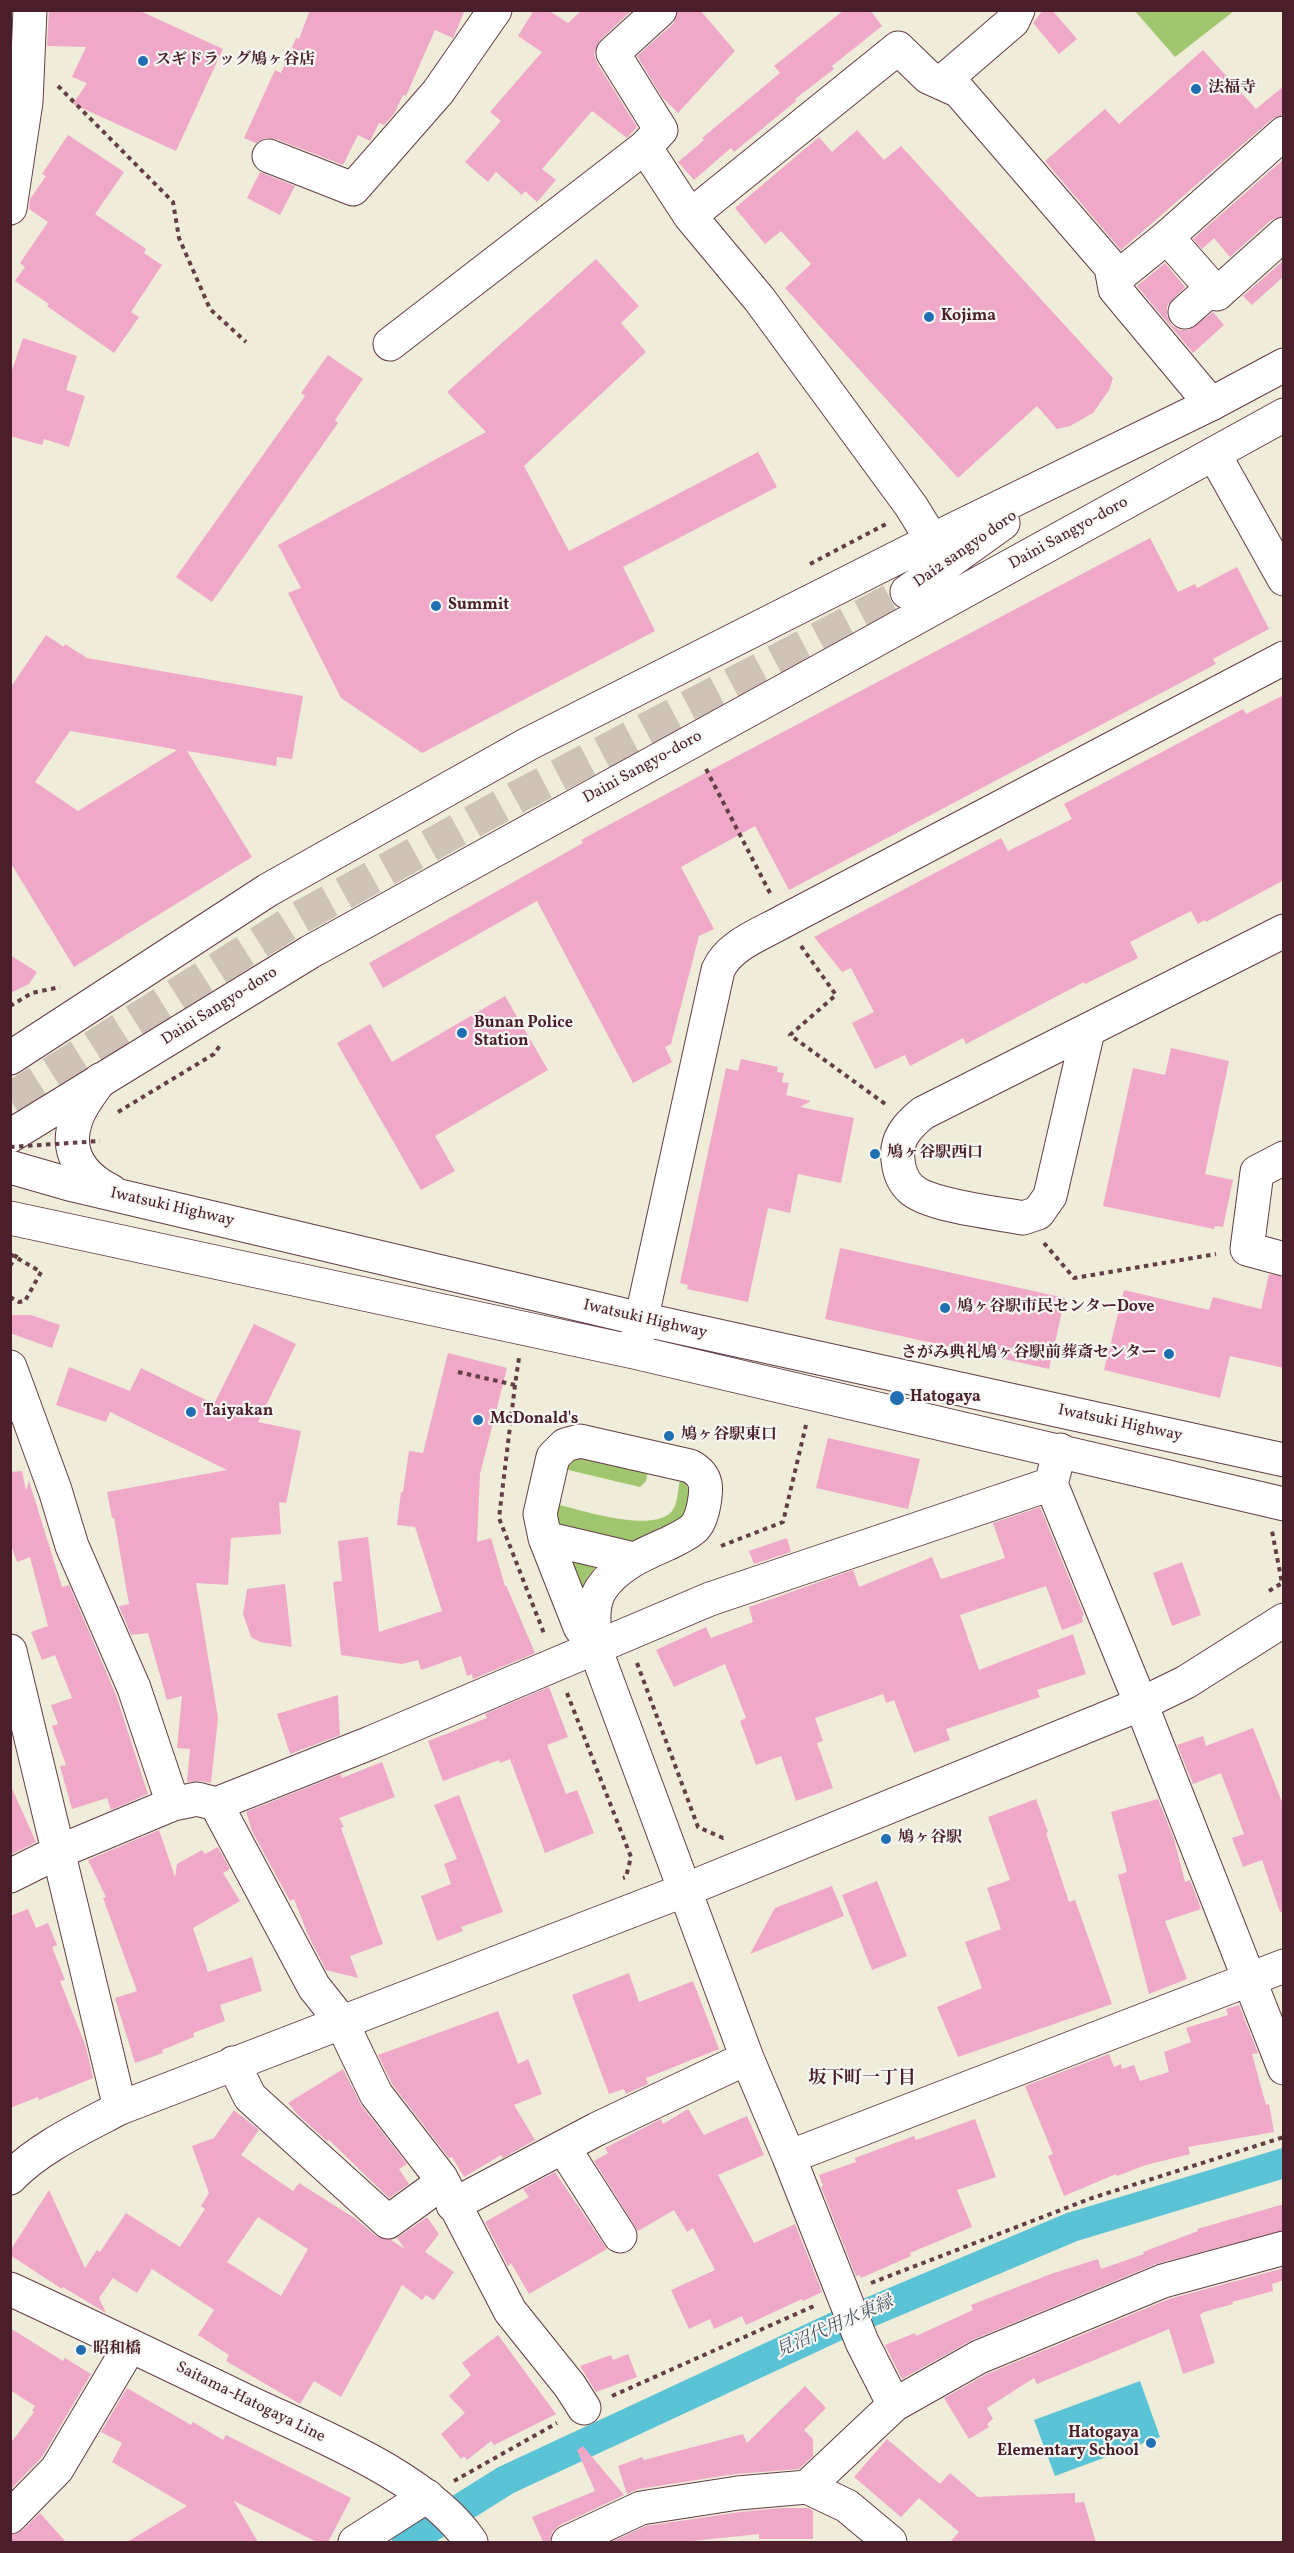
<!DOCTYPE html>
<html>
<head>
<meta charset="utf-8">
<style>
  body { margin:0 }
  #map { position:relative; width:1294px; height:2553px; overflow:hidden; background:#efecd9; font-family:Vollkorn,serif }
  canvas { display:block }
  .frame { position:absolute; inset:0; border:12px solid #4a1f2b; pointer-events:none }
</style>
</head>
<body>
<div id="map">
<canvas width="1294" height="2553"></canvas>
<div class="frame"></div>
</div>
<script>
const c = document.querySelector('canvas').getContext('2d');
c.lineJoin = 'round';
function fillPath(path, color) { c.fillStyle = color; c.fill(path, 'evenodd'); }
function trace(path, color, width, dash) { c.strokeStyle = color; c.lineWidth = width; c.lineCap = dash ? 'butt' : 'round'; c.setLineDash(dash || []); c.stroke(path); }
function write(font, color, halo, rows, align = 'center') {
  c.font = font + ' Vollkorn,"Noto Serif JP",serif'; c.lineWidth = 4.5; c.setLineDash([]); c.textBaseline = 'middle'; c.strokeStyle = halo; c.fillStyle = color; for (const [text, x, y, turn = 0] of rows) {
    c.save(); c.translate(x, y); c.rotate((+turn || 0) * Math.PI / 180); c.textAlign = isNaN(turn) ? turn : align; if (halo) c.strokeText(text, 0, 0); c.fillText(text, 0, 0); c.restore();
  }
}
fillPath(new Path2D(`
  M1135,11H1234L1175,57Z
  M576,1458L648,1472L646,1481L640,1487L564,1469Z
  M680,1479C695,1487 688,1509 680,1521L630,1544L559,1531L556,1504C580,1510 654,1534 672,1511C678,1504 678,1488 680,1479Z
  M565,1556L596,1566L588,1577L582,1593Z`), '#a1c670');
fillPath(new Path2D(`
  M1140,2381L1160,2437L1055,2476L1034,2420Z`), '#5ac3d6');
trace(new Path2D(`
  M407,2542L506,2480L837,2326L1072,2227L1284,2163`), '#5ac3d6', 30);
fillPath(new Path2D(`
  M49,10H138L223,49L176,151L73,104L87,83L72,77L86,47L47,46Z
  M310,10H465L453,38L435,30L406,96L403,95L394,114L384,125L379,123L370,141L358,135L343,165L276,139L266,138L256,143L244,138L275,70L281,73L296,38L299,39Z
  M534,10H548L568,23L582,10H632L600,40L594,54L597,63L637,127L627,138L592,111L542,169L556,180L537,202L525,191L522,195L496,172L488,182L465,162L501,121L490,112L542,52L518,36Z
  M678,10H700L735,51L678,113L662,97L637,56L673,24Z
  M844,10H870L882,26L832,66L834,69L795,99L796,101L734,152L731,148L694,180L678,162L704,140L702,138L780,73L774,66Z
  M1043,10H1052L1077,39L1059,54L1033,23Z
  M1203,50L1256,109L1284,86V115L1272,119L1121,250L1045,161L1105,109L1119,124Z
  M857,130L884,160L901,146L1113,378L1109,390L1093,413L1070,426L1057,429L1037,406L958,478L785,288L811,264L781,231L765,244L735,208L819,137L832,152Z
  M68,135L124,172L95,214L146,249L144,253L162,265L131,312L139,317L114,353L47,306L49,304L15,281L25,267L20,263L48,222L29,209L30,199L46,176L42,174Z
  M1284,159V216L1271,220L1230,257L1214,238L1202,249L1193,239Z
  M260,172L295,186L280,215L247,198Z
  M596,259L639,306L621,323L646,352L524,466L569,551L758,452L777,487L623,567L655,631L422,753L341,698L288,593L301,588L278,545L486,432L447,392Z
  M1284,260V276L1252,305L1243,296Z
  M1165,263L1185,287L1167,306V315L1171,325L1180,330H1189L1213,312L1224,325L1193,353L1137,286Z
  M23,338L77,356L66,390L85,396L69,447L44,439L42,445L10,436V376Z
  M328,355L363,379L335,420L338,423L212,602L176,577L305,396L301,393Z
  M1150,538L1178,592L1195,584L1197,588L1237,567L1269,629L1213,659L1216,664L789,890L755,826L681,867L714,929L699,936L671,1044L665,1047L672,1062L633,1083L537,901L383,988L369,963L583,843L581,840L694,779Z
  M46,635L64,647L65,644L87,658L303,696L292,759L277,757L276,766L187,751L252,857L74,967L10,862V688ZM70,731L163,747L177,750L78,811L35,782Z
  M1284,695V880L1206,922L1205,920L1198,924L1191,911L1130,942L1138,958L1085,984L1084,982L966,1044L963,1038L910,1066L905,1055L875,1069L852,1023L874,1012L851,968L842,972L814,937L1001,838L1008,851L1072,819L1064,804L1243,709L1246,714Z
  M10,955L37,972L29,984L10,993Z
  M505,996L548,1070L435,1136L455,1171L421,1190L337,1043L370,1024L392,1062Z
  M1171,1048L1229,1061L1205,1174L1233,1180L1223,1227L1215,1226L1214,1229L1103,1206L1133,1068L1165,1075Z
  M741,1059L778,1067L777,1072L784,1073L782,1082L789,1083L786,1095L811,1101L800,1107L854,1118L841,1183L798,1174L790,1213L768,1208L748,1302L687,1289L688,1285L680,1283L726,1068L738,1071Z
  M840,1248L1065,1298L1049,1369L825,1319Z
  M1269,1274L1284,1277V1368L1230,1356L1220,1398L1104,1370L1124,1290L1209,1310L1213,1297L1261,1309Z
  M10,1315H31L60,1325L52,1348L10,1333Z
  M254,1324L296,1344L258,1422L301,1431L286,1503L279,1502L281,1534L231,1538L228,1585L196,1583L218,1718L211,1783L201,1781L187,1782L190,1749L177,1748L182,1696L167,1700L148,1633L131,1635L119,1606L129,1604L114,1518H112L107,1492L227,1470L110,1412L106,1422L56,1405L69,1367L130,1391L141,1368L214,1404Z
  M448,1353L507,1368L480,1474L477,1542L491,1538L505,1586L506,1585L535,1653L473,1679L472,1674L467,1676L461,1656L421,1670L418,1660L402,1664L341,1655L333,1582L342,1581L338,1541L368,1537L379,1632L442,1611L415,1527L397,1525L401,1492H403L409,1451L423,1453Z
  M828,1438L920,1459L908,1509L816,1488Z
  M22,1471L26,1491L29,1481L62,1587L69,1585L116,1695L148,1794L111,1810L107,1798L72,1809L60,1766L66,1765L52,1726L58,1724L51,1705L72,1698L55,1655L42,1660L31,1632L48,1626L30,1557L17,1562L10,1542V1472Z
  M1040,1507L1084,1615L1082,1616L1083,1622L1062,1630L1046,1586L960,1615L979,1670L1073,1634L1086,1674L1037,1690L1040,1697L946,1729L950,1740L914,1753L894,1700L886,1703L883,1694L815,1718L823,1741L817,1743L833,1788L796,1801L781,1756L756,1765L740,1721L746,1718L725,1664L674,1687L656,1650L706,1627L711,1638L753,1622L749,1607L853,1570L859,1587L932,1557L941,1579L1005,1558L993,1523Z
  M787,1538L791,1552L754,1564L749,1551Z
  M1182,1562L1201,1615L1172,1626L1153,1573Z
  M285,1584L292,1647L260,1642L251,1637L243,1614L247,1589Z
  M549,1687L568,1737L547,1745L566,1794L577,1790L594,1833L545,1853L510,1759L500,1763L499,1760L443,1781L428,1741L487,1718L485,1714Z
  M338,1695L340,1735L290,1754L277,1714Z
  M1253,1728L1284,1807V1911L1280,1912L1262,1860L1243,1867L1232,1838L1244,1834L1221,1773L1193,1784L1177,1745L1203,1736L1206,1746Z
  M382,1762L395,1797L339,1818L344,1827L341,1828L383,1944L350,1956L358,1978L326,1970L308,1935L294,1899L290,1901L252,1831L246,1812L341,1774L342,1778Z
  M10,1784L36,1842L10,1855Z
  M459,1795L503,1912L461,1927L463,1931L437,1941L421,1896L451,1884L444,1864L457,1859L434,1805Z
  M1036,1799L1048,1832L1046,1833L1069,1902L1075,1900L1112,2004L958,2057L937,2007L982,1988L965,1942L1001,1929L987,1888L1010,1880L988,1817Z
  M1158,1799L1174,1839L1185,1882L1190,1880L1201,1909L1165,1921L1187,1979L1149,1994L1118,1875L1127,1872L1111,1812Z
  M159,1830L175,1877L177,1864L202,1850L205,1854L218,1847L230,1869L223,1873L240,1901L193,1928L208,1972L252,1957L262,1991L220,2005L225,2021L193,2033L194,2037L162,2050L163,2053L135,2063L115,1998L137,1991L103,1898L106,1897L88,1860Z
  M877,1881L907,1956L872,1970L842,1895Z
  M832,1886L844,1916L750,1954L775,1908Z
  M28,1909L36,1928L48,1923L57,1945L52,1947L65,1980L60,1981L86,2047L93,2078L39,2100L38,2097L10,2108V1916Z
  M629,1973L639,2002L693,1981L719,2049L646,2078L648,2084L626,2094L624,2089L609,2094L572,1995Z
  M1239,2005L1258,2053L1252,2054L1266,2105L1269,2104L1274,2132L1188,2147L1190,2154L1146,2165L1117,2176L1116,2174L1064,2196L1048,2156L1053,2154L1025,2086L1109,2054L1114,2067L1121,2064L1122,2069L1134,2065L1140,2081L1169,2072L1164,2052L1191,2042L1186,2028L1228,2015L1226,2009Z
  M498,2011L518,2064L528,2059L542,2094L514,2105L535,2140L503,2158L501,2155L464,2177L452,2157L449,2158L392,2084L378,2055Z
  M343,2069L361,2105L407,2164L399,2169L409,2184L389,2198L329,2140L327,2141L297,2114L288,2103Z
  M688,2109L704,2135L747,2116L764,2155L718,2175L754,2243L795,2224L822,2292L803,2301L802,2299L746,2325L742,2316L714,2329L710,2319L689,2329L671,2290L715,2270L693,2228L687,2232L674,2210L638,2231L594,2161L608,2153L605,2148L661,2119L663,2124Z
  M234,2110L259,2130L241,2155L293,2191L299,2183L356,2219L376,2236L391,2240L405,2249L397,2238L427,2217L439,2234L425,2252L454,2272L434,2300L426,2295L422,2300L402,2285L341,2397L314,2381L300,2404L226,2361L229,2355L198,2335L214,2310L152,2269L137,2293L113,2278L99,2298L106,2313L63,2287L62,2289L10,2255V2251L49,2190L85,2268L97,2250L100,2252L126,2213L180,2247L205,2209L201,2206L209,2193L192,2146L214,2138ZM258,2217L308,2249L281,2296L227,2262Z
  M975,2119L996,2177L957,2190L972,2227L910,2253L911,2256L861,2278L860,2275L856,2276L821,2187L823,2186L819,2175L856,2162L855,2158L914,2136L916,2140Z
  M555,2172L607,2249L529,2294L511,2263L508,2266L485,2222L529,2197L523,2189Z
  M1284,2204V2230L1156,2264L972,2340L902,2379L885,2345L915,2333L916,2336L973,2310L971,2305L1051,2274L1098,2259L1101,2269L1144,2254L1143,2252L1198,2231L1197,2229Z
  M1284,2268V2280L1272,2284L1273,2291L1232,2302L1233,2304L1204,2312L1200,2315L1215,2363L1183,2374L1169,2329L1037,2384L1034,2378L987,2408L993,2419L987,2424L989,2427L969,2439L944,2398L987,2374L1169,2299Z
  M10,2328L63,2361L65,2358L91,2374L42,2457L10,2490V2444L34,2412L32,2411L35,2406L10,2390Z
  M498,2335L556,2414L494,2445L491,2441L467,2460L464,2456L461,2459L441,2434L465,2413L449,2396L471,2375L462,2363Z
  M628,2354L637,2377L596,2392L580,2366L611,2355L613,2360Z
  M805,2386L826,2408L804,2430L813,2439V2456L799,2469L735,2474L638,2489L627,2494L618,2466L642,2457L644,2460L743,2434L747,2443Z
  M127,2388L191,2425L193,2422L223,2440L226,2435L351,2498L328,2542H317L234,2501L258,2542H127L187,2506L112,2462L122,2443L101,2432Z
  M887,2439L940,2484L950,2473L978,2497L1075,2493V2503L1084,2502L1096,2542H950L959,2532L919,2498L901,2517L854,2477Z
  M583,2446L624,2495L560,2525L552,2532L550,2542H543L532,2517L595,2491L577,2450Z
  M781,2508H808L813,2511V2539H759V2534L683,2542H611L646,2526L740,2512Z
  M40,2513L66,2542H10V2535L23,2530Z`), '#f0a8c8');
trace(new Path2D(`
  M10,1099L290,923L519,796L907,592`), '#cec3b6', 33, [33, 16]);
const minor = new Path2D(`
  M941,83L1013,21L1018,10
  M645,147L690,216L760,300L911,506L932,540
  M269,156L353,189L438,92L495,10
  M10,208L26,102L30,10
  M690,216L898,48L928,77L959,91L1111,267L1115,289L1211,404
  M1167,237L1217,294L1284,234
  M1114,280L1167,237L1284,133
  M1185,312L1211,289
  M390,344L645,147L661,130L613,53L660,10
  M1214,454L1284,579
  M1088,1031L1050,1196L1038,1213L1023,1218C997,1213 929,1206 911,1189C902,1181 899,1171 898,1160C895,1139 908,1125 923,1113L1284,931
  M1284,1158L1257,1172L1247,1249L1284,1259
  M635,1348L718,970C729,945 761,934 784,921L1284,658
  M10,1367L55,1490L72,1546L134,1688L173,1804
  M1051,1484L1141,1704L1284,2068
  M545,1538L634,1559
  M595,1648C595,1629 590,1606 601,1589C617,1565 644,1554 669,1543C677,1539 686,1535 693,1529C699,1524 701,1516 703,1509C707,1490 709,1476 690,1466L580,1441L565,1445L553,1457L540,1514L545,1538L580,1627L595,1648L747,2058L789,2157L862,2342L894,2405
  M10,1651L120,2108
  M216,1804L314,1987L341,2021L376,2094L441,2178L510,2311L570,2386L584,2408
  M10,1876L58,1852L173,1804L197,1799L216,1804L370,1743L710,1599L1051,1484L1060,1450
  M233,2063L250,2097L388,2222L443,2182
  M563,2147L620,2236
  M789,2157L1284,1966
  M10,2178C38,2148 84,2127 120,2108L685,1890L1141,1704L1186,1682L1284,1620
  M453,2205L597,2129L747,2058
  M807,2487L894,2405L979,2357L1163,2281L1284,2248
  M10,2517L57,2469L130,2346
  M355,2542L427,2496
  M568,2542L641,2508L738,2493L807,2487L847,2506L890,2542`);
const major = new Path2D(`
  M907,592L1003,523
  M10,1058L268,890L528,744L932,540L1211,404L1284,365
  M10,1136L310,952L1284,415
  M10,2289C88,2325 165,2362 242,2399C313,2433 427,2476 471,2542`);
const highway = new Path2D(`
  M100,1080C92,1092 80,1106 76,1120C64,1153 83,1177 111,1191
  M10,1167L69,1184L641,1319L1284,1460
  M10,1218L634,1352L1284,1504`);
trace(minor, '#633e45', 35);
trace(major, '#633e45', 35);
trace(highway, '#633e45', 35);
trace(new Path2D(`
  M58,86L173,202L179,238L210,309L246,342
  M810,564L886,524
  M706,769L770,893
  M801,946L836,995L790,1035L888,1106
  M10,1006L32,993L60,987
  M118,1112L214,1054L221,1044
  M1044,1243L1074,1278L1216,1254
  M10,1266L19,1251
  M10,1297L19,1302L25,1301L41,1272
  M458,1372L515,1385L519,1358
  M515,1385L499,1518L545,1636
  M721,1546L783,1522L806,1425
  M1269,1591L1282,1583L1272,1531
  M637,1663L698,1827L723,1838L726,1837
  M567,1693L631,1857L626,1877L623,1878
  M871,2283L1092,2198L1284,2137
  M612,2396L814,2306
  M454,2481L557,2423`), '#633e45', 4, [4.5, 4.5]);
trace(minor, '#fff', 33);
trace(major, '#fff', 33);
trace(highway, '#fff', 33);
trace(new Path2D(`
  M10,1147L100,1141
  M10,1254L41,1272`), '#633e45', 4, [4.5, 4.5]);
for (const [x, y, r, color] of [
  [143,61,6,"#1f6fb2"],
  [1196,89,6,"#1f6fb2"],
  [929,317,6,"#1f6fb2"],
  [436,606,6,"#1f6fb2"],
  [462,1033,6,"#1f6fb2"],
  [875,1154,6,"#1f6fb2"],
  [945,1308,6,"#1f6fb2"],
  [1169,1354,6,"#1f6fb2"],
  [897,1398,8,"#1f6fb2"],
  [191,1412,6,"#1f6fb2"],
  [478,1420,6,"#1f6fb2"],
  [669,1436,6,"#1f6fb2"],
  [886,1839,6,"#1f6fb2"],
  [81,2350,6,"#1f6fb2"],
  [1151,2443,6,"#1f6fb2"]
]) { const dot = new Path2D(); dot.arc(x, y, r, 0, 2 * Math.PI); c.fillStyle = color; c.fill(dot); trace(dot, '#f6f6f2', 2); }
write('bold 16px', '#4a1f2b', '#f6f6f2', [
  ["スギドラッグ鳩ヶ谷店",155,61],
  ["法福寺",1208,89],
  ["Kojima",941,317],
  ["Summit",448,606],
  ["Bunan Police",474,1024],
  ["Station",474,1042],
  ["鳩ヶ谷駅西口",887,1154],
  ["鳩ヶ谷駅市民センターDove",957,1308],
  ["さがみ典礼鳩ヶ谷駅前葬斎センター",1157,1354,"right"],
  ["Hatogaya",910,1398],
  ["Taiyakan",203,1412],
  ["McDonald's",490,1420],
  ["鳩ヶ谷駅東口",681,1436],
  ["鳩ヶ谷駅",898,1839],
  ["昭和橋",93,2350],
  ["Hatogaya",1139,2434,"right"],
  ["Elementary School",1139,2452,"right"]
], 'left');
write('16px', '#4a1f2b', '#f6f6f2', [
  ["Daini Sangyo-doro",1069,534,-29],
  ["Dai2 sangyo doro",966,550,-35],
  ["Daini Sangyo-doro",643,768,-29],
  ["Daini Sangyo-doro",220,1007,-32],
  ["Iwatsuki Highway",172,1208,13],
  ["Iwatsuki Highway",645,1320,13],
  ["Iwatsuki Highway",1120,1424,12],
  ["Saitama-Hatogaya Line",250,2403,26]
]);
write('bold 18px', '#4a1f2b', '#f6f6f2', [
  ["坂下町一丁目",862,2080]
]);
write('italic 18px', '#505867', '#f6f6f2', [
  ["見沼代用水東縁",835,2328,-24]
]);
</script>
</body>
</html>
